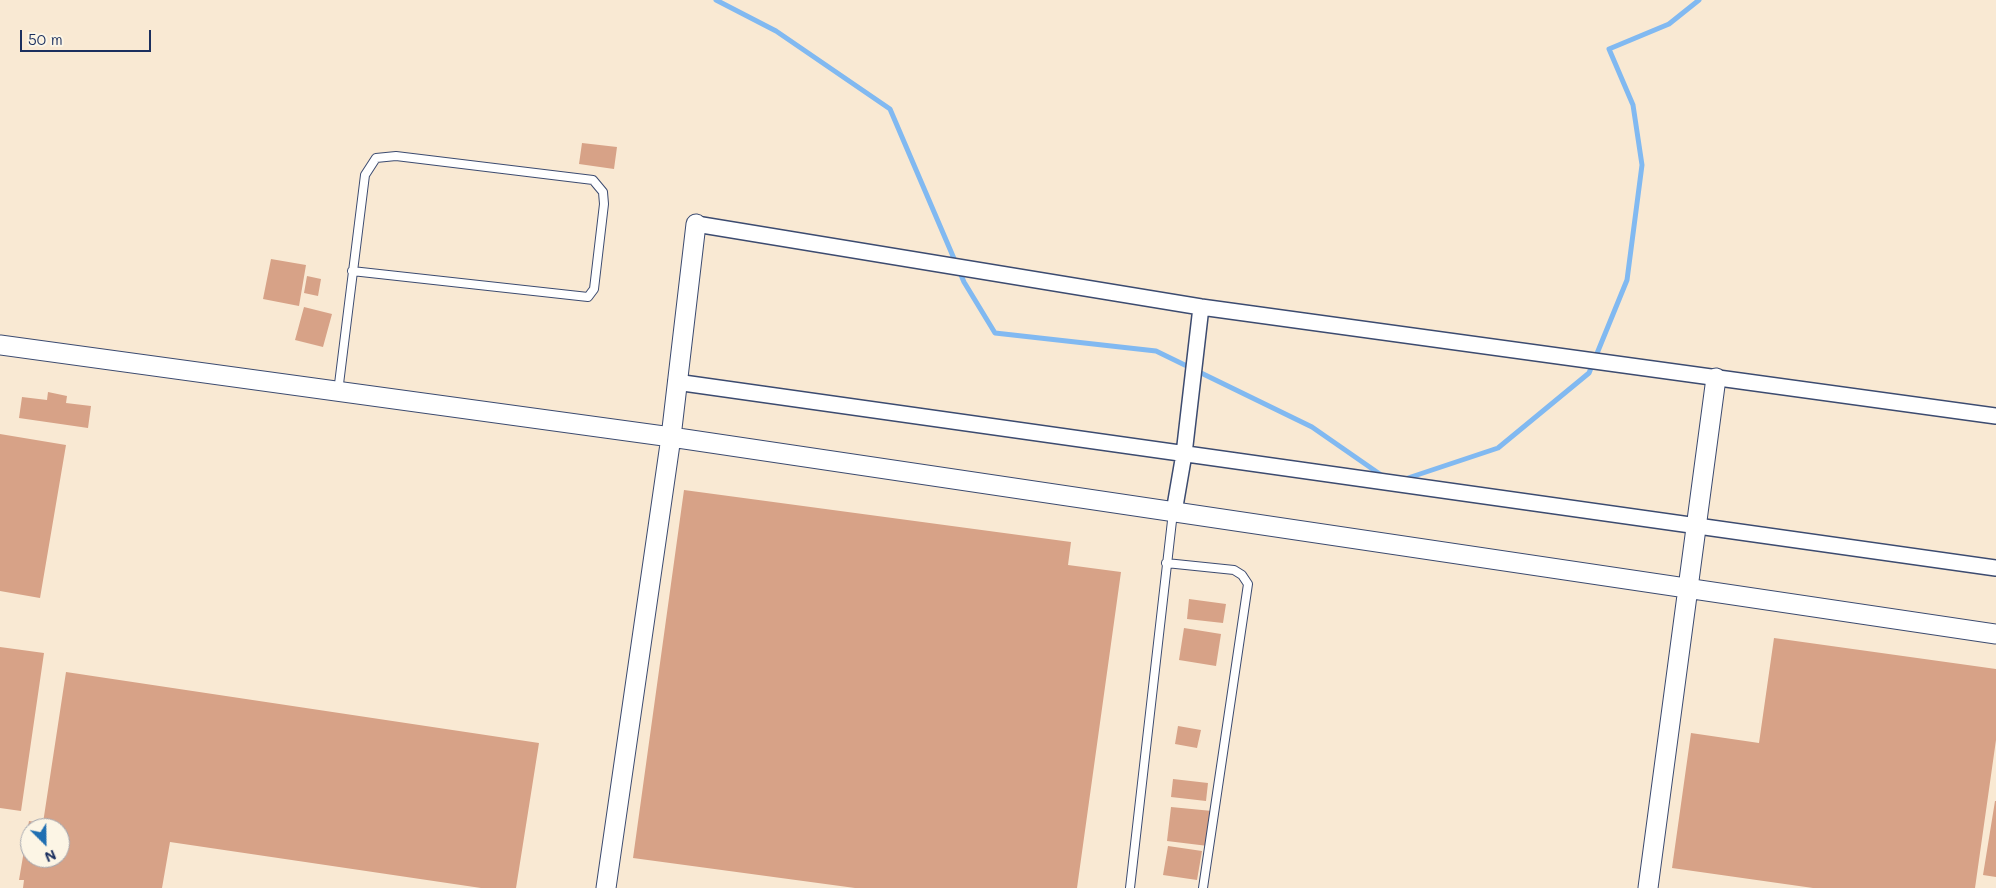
<!DOCTYPE html>
<html>
<head>
<meta charset="utf-8">
<style>
  body { margin:0 }
  #map { position:relative; width:1996px; height:888px; overflow:hidden; background:#f9e9d3; font-family:Mali,sans-serif }
  canvas { display:block }
  .north { position:absolute; left:20px; top:818px; width:50px; height:50px; box-sizing:border-box; background:#fcf5e5; border:1px solid #a2a6af; border-radius:50%; rotate:157deg; font-size:14px; font-weight:700; line-height:20px; text-align:center; color:#1b2f5e }
  .north::after { content:''; display:block; margin:auto; width:18px; height:22px; background:#1f6fb2; clip-path:polygon(50% 0,100% 100%,50% 72%,0 100%) }
  .scale { position:absolute; left:20px; top:30px; width:131px; height:22px; box-sizing:border-box; border:2px solid #1b2f5e; border-top:0; padding-left:6px; font-size:15px; line-height:18px; white-space:nowrap; color:#1b2f5e; -webkit-text-stroke:4px #fcf5e5; paint-order:stroke }
</style>
</head>
<body>
<div id="map">
<canvas width="1996" height="888"></canvas>
<div class="north">N</div>
<div class="scale">50 m</div>
</div>
<script>
const c = document.querySelector('canvas').getContext('2d');
c.lineJoin = 'round';
function trace(path, color, width, dash) { c.strokeStyle = color; c.lineWidth = width; c.lineCap = dash ? 'butt' : 'round'; c.setLineDash(dash || []); c.stroke(path); }
function fillPath(path, color) { c.fillStyle = color; c.fill(path, 'evenodd'); }
trace(new Path2D(`
  M716,0L776,31L890,109L964,282L995,333L1156,351L1312,427L1384,477
  M1402,480L1498,448L1589,373L1627,280L1642,165L1633,105L1609,49L1669,24L1699,0`), '#81b9f1', 5);
fillPath(new Path2D(`
  M582,143L617,147L614,169L579,164Z
  M271,259L306,265L299,306L263,299Z
  M307,276L321,279L318,296L304,293Z
  M304,307L332,314L323,347L295,340Z
  M48,392L67,396L66,403L91,406L88,428L19,418L22,397L47,400Z
  M0,434L66,445L40,598L0,591Z
  M684,490L1071,542L1068,565L1121,572L1077,888H855L633,858Z
  M1189,599L1226,604L1223,623L1187,619Z
  M1184,628L1221,634L1216,666L1179,660Z
  M1774,638L1996,669V740L1975,888H1813L1672,868L1691,733L1759,743Z
  M0,647L44,653L21,811L0,808Z
  M66,672L539,743L516,888H481L170,842L162,888H23L24,880H19L29,821L43,823ZM30,828H60V858H30Z
  M1178,726L1201,730L1197,748L1175,744Z
  M1173,779L1208,783L1206,801L1171,797Z
  M1995,801H1996V877L1983,875Z
  M1171,807L1212,811L1208,846L1167,841Z
  M1168,846L1202,851L1197,880L1163,875Z`), '#d7a287');
const service = new Path2D(`
  M338,392L365,175L376,158L396,156L593,180L603,192L604,204L594,289L588,297L352,271
  M1166,563L1234,570L1242,575L1248,584L1203,888
  M1130,888L1173,512`);
const minor = new Path2D(`
  M696,224L1201,307L1996,416
  M676,382L1996,568
  M1174,512L1184,454L1201,307`);
const tertiary = new Path2D(`
  M0,345L671,437L1996,634
  M606,888L671,437L696,224
  M1648,888L1716,378`);
trace(service, '#3c4b70', 10);
trace(minor, '#3c4b70', 18);
trace(tertiary, '#3c4b70', 21);
trace(service, '#fff', 8);
trace(minor, '#fff', 15);
trace(tertiary, '#fff', 19);
</script>
</body>
</html>
